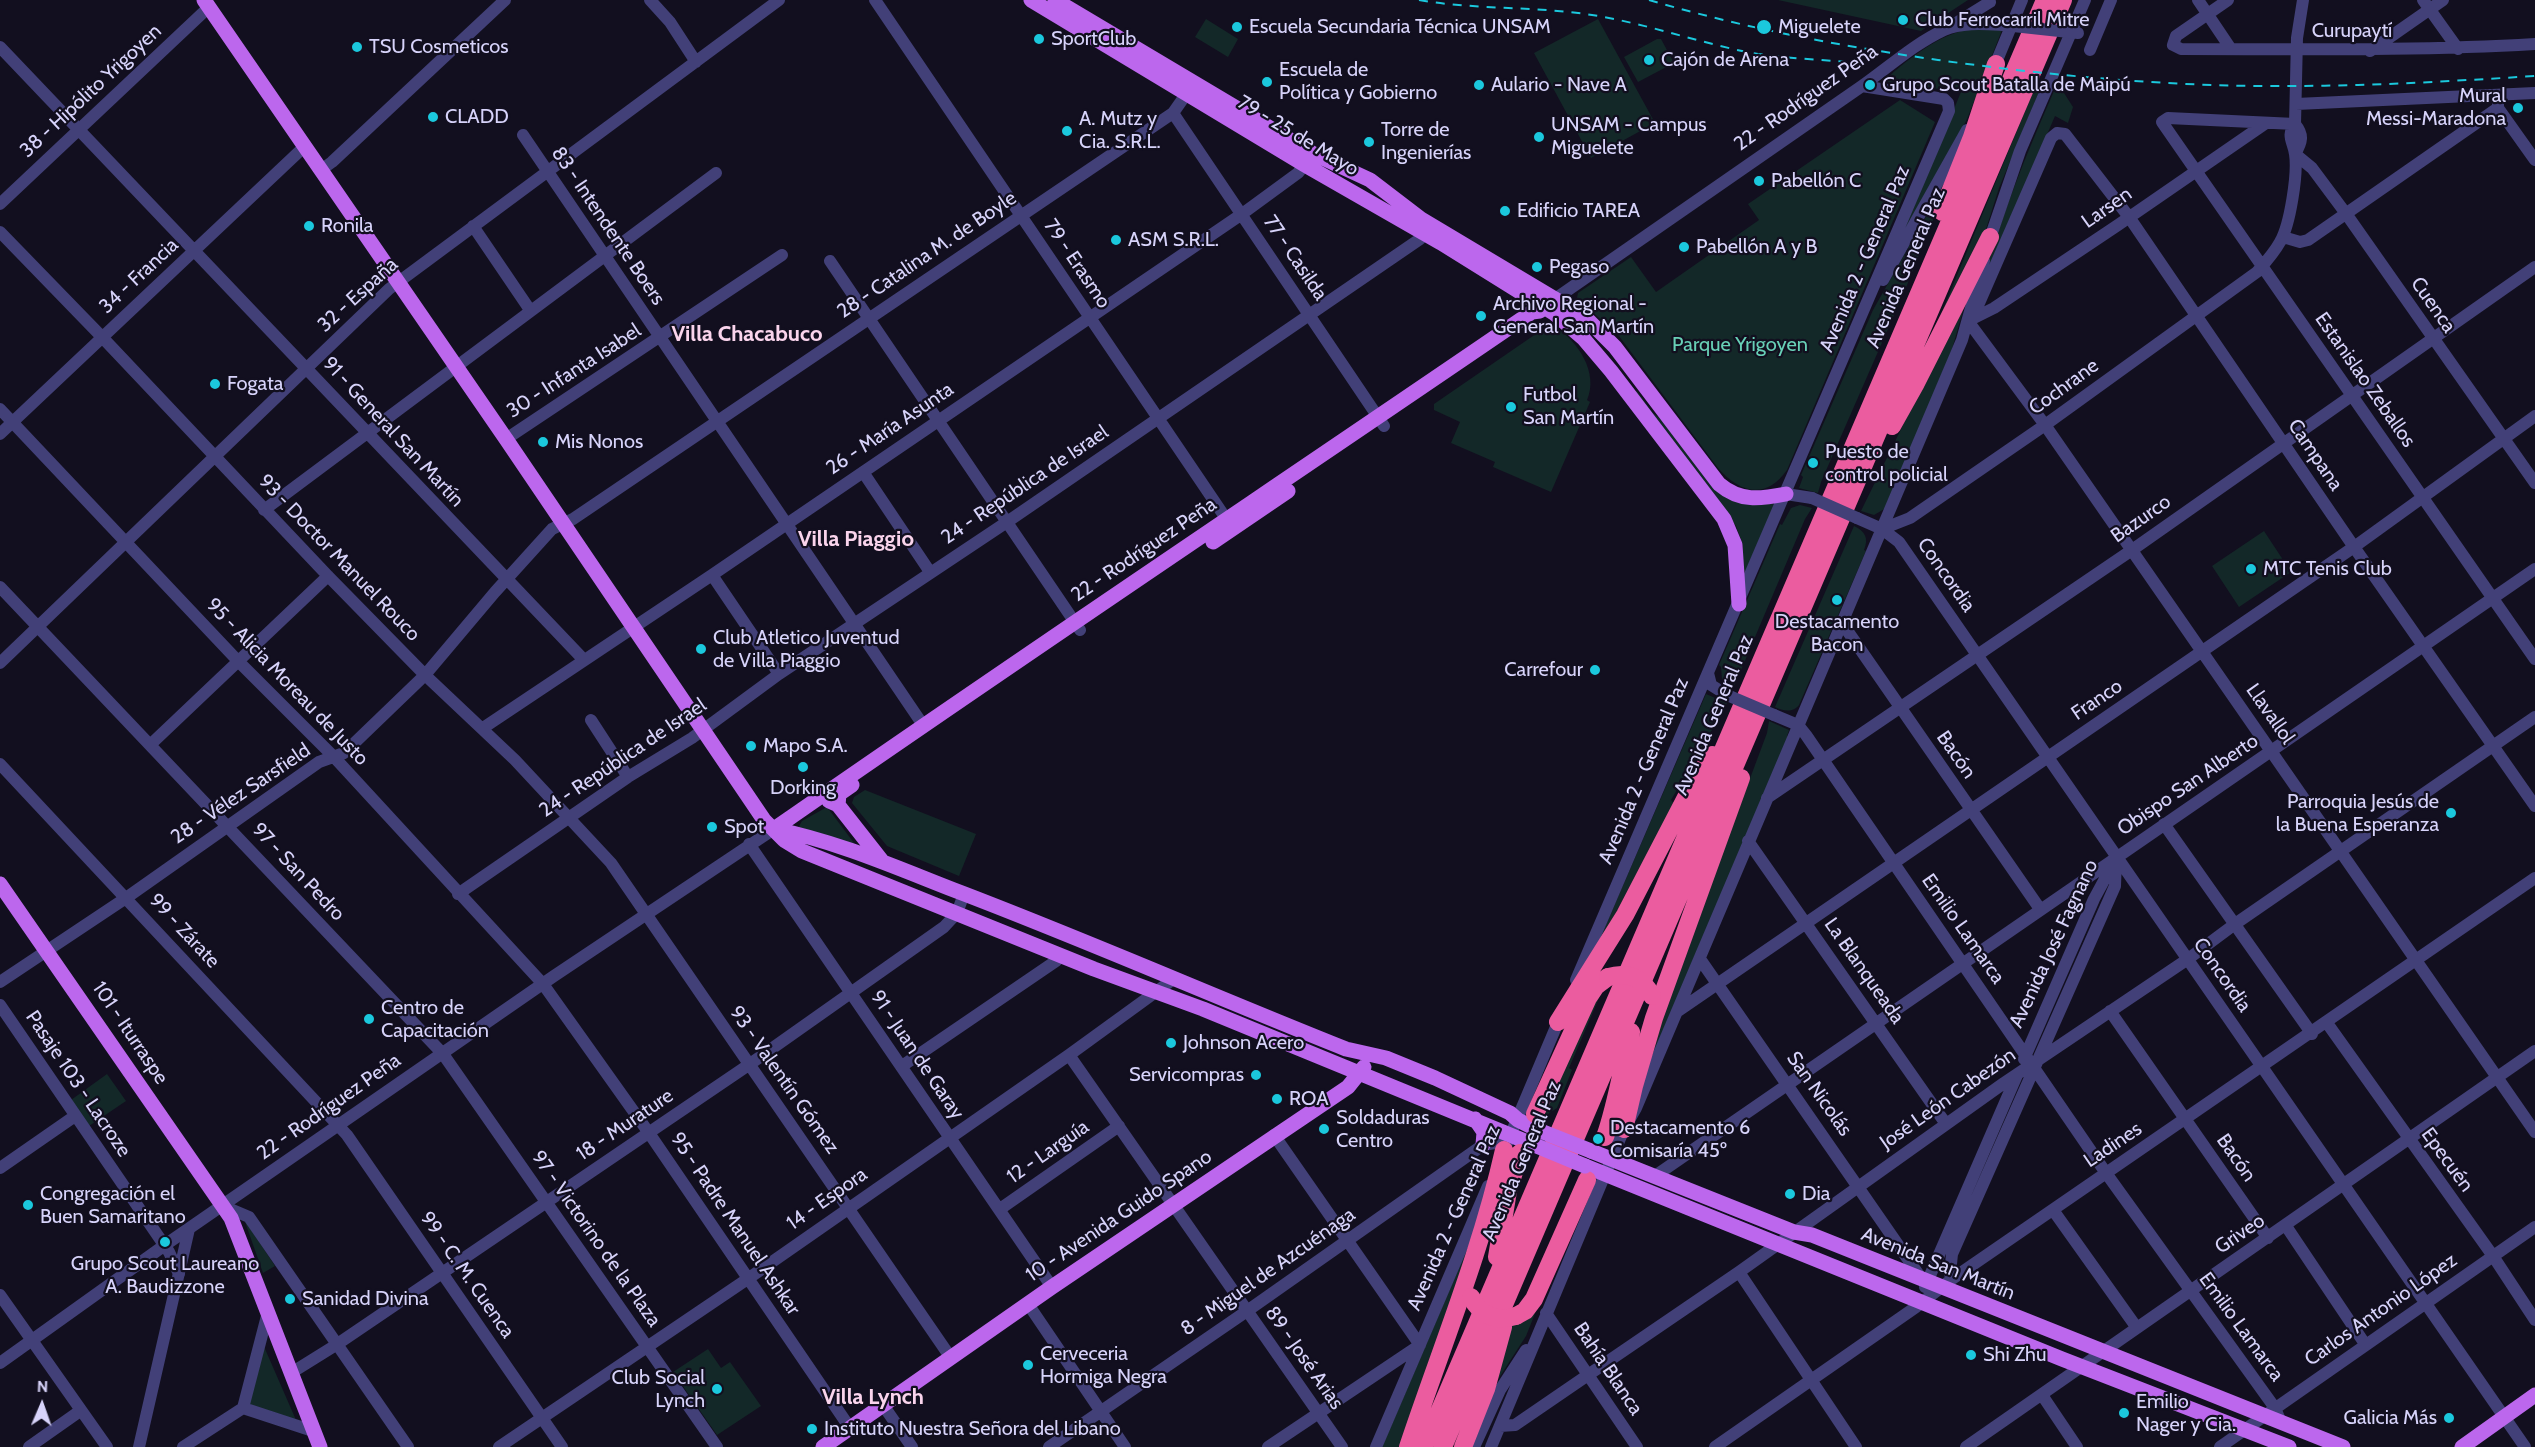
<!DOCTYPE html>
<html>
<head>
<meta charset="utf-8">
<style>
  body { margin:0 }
  #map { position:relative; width:2535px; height:1447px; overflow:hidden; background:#120f1f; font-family:Cabin,sans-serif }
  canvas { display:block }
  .north { position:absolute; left:12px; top:1375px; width:60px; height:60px; -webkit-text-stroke:4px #120f1f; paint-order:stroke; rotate:2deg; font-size:16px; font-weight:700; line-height:24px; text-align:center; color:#d7d3fa }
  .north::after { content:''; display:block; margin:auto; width:21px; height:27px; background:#d7d3fa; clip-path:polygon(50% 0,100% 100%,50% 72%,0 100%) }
</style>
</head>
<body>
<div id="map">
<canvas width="2535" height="1447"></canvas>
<div class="north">N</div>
</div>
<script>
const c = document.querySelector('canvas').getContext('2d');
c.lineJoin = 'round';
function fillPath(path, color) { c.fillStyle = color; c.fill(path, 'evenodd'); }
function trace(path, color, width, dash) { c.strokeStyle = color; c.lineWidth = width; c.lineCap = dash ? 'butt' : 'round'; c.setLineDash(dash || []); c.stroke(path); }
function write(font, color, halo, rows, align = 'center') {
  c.font = font + ' Cabin,sans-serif'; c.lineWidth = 4.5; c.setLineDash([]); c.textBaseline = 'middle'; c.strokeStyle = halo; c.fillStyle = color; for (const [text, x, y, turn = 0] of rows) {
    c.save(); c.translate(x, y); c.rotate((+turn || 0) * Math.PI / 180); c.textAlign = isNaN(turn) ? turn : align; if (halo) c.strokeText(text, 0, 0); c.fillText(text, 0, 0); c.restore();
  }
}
fillPath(new Path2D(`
  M1778,0H1968L1921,31Z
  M1206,19L1238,39L1228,57L1195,37Z
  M1598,19L1655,123L1591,158L1534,53Z
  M1971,29L2002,30L1967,119L1944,164L1899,241L1961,92L1888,82L1886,79C1908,59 1941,33 1971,29Z
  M1657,39H1661L1674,63L1638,82L1624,57Z
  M2054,91L2064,93L2073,107L2068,123L2055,116L1982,285C2000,218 2026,155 2054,91Z
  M2033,92H2039L1999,188L1980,248L1912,384Z
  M1900,100L1935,122L1787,470C1765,501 1739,492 1718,468L1619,336L1577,298L1578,293L1631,257L1656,292L1759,220L1748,204Z
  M1955,165L1905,290L1821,482L1818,493L1799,488L1803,477L1801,475L1873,310Z
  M1969,290L1952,349L1886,508L1874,515L1861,511Z
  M1546,327H1555C1578,341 1599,373 1587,400L1590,402L1551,492L1493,467L1495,462L1451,443L1460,422L1434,410V404Z
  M1637,391L1653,413L1668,425L1715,486L1775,504L1745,572L1743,570V545L1736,526L1634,392Z
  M1800,505L1812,508L1805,519L1733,689L1722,679L1721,667L1719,665L1780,524L1782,525L1791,508Z
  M1854,526C1865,531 1869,538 1864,550L1866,551L1799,705C1793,713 1783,711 1775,707Z
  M2264,531L2291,572L2239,607L2212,566Z
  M1706,694L1727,703L1723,711L1671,800L1674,804L1592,957Z
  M1769,721L1789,730L1787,736L1789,738L1644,1075L1650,1046L1767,733Z
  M865,790L976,834L959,876L887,846L852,803L854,797Z
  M827,807L857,847L798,828L802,821Z
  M1605,984L1569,1068L1572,1070L1557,1108L1545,1116L1540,1114L1585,1013Z
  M107,1074L126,1101L89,1126L71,1100Z
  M1482,1214L1402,1447H1382Z
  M244,1219L275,1266L263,1273Z
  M1538,1306L1526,1336L1497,1381L1511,1325Z
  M262,1342L296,1420L247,1404Z
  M708,1349L721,1368L730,1362L761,1406L717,1435L673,1372Z`), '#132828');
trace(new Path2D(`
  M650,0L670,22L696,62
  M875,0L1227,520
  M2198,0L2231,49
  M2228,0L2176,36L2173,45L2181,49C2299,49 2417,51 2535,44
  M2423,0L2458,49
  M1956,23L1990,2
  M0,47L584,660
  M2090,50L2111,0
  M2370,51L2443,0
  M1993,70L2022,0
  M2498,101V108L2535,160
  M2296,104L2535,93
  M1173,113L1384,426
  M2295,124L2168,118L2162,122L2535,659
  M523,135L923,725
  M2295,154L2312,168L2347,215L2535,483
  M2295,154C2302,142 2304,135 2295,124
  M321,170L332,162L505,0
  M0,204L209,7
  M473,226L530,310
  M0,232L102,337L328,576L425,675L515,760L611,863L951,1358
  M2283,237L2300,242L2308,240L2498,108
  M1988,244L2020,151L2085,0
  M830,261L1080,630
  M1883,280L1967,130
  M1555,299L1862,86C1889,67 1914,44 1944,30C1962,22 1985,24 2004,25
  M1976,310L2051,138L2057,133L2065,134L2129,217L2354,547L2535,806
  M1970,320L1994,308L2118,225L2266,123
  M1968,321L2045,425L2535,1132
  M0,409L238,661L334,757L543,984L649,1133L850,1428
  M0,434L304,147
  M506,439L782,255
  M863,472L930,572
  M1786,494L1812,498
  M264,510L716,173
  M1857,518L1882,529L1899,542L2525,1447
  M1882,529L1910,518L2045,425L2257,272C2265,263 2274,253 2280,242C2290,225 2298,174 2295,154C2293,141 2286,136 2295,124L2297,38L2303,0
  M712,575L779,674
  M0,587L443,1054L717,1447
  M1842,623L2040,909
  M0,663L389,289L779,0
  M1708,673L1711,685L1727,695
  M1774,715L1798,725L1806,735L2106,1173L2275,1408L2280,1420
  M591,720L628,777
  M483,728L712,575L1242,214L1298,173L1309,159
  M150,745L328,576
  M0,764L347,1135L562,1447
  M1767,798L2132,550L2535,267
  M2164,824L2312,1034
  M1748,841L1946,1124
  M749,844L1052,1287
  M458,894L628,777L692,738L779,674L1007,522L1420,239L1430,229
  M1700,959L1921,1278
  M1576,980L1949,111L1948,103L1944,99L1862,86
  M0,982L126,898L319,762L344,753L425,675L495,592L552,529L573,519L1173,113L1187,93
  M0,1005L169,1252L179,1274
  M1678,1011L2354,547L2535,416
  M2110,1011L2268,1238
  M2327,1023L2493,1256L2535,1320
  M1069,1055L1342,1447
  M2024,1059L2094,899L2114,862
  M902,1066L1056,961L1062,955
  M1274,1135L1420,1345
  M1507,1143L1561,1015
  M0,1168L75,1116
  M1655,1176L2535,569
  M223,1206L249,1217L408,1447
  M1000,1209L1119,1126
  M2053,1210L2137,1328
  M2286,1226L2365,1344
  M1739,1272L1856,1447
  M1952,1279L1950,1274L1952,1254L2115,886L2116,859
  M1925,1287L2017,1075
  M0,1295L107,1447
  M1028,1304L1125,1447
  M1546,1313L1637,1447
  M0,1363L165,1245L554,976L774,829
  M291,1373L336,1345L750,1064L944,927L957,913L964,894
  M2042,1395L2077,1447
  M883,1405L912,1447
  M243,1408L313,1431
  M1500,1426L1515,1425L1588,1375L1739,1272L2004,1083L2188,959L2235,924L2535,717
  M29,1447L80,1411
  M139,1447L189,1229
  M183,1447L243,1408L268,1312
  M499,1447L749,1278L1069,1055L1175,978
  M1049,1447L1247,1311L1483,1145L1495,1143L1511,1135
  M1268,1447L1420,1345
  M1376,1447L1488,1186
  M1474,1447L1500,1390L1526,1350
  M1491,1447L1624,1129L1636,1108L1962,340L1984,261
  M1715,1447L1916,1307L1952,1279L2535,878
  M1966,1447L2535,1051
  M2220,1447L2535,1227`), '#424078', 12);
trace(new Path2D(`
  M204,0L506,439L764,820L784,840L802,851L1094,969L1203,1009L1532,1144
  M1031,0L1305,165L1441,243L1555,314L1583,338L1611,371L1724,519L1735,545L1739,604
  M1055,0L1312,153L1370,180L1421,219L1585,317L1615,347L1719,484C1740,502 1760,499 1786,494
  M1213,542L1288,491
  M829,801L838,805L882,861
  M838,805L839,794L852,785
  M774,829C1025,654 1279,485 1532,312L1540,311L1555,299
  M774,829C836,841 895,867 954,890C1086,940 1215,997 1346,1049L1386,1058L1435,1078L1510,1113L1518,1120L1538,1130
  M0,884L231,1218L320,1447
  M1475,1119L1484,1132L1483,1145
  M1591,1151L1794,1232L1812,1235L2343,1447
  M1585,1166L2062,1359L2289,1447
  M823,1447L1052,1287L1348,1087L1364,1067
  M2462,1447L2535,1395`), '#bc67ed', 15);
trace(new Path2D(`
  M1942,212L1972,137L1996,64
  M1892,426L1916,383L1990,237
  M1558,1022L1625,915L1692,786L1712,755
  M1535,1114L1588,998L1596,986L1608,977
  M1624,1129L1634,1086L1654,1018L1741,778
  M1605,1137C1617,1103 1622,1067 1631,1032
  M1497,1257L1508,1191L1520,1153
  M1516,1316L1525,1311L1534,1299L1587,1180
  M1408,1447C1441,1348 1481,1252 1504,1150
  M1424,1447L2045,0
  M1443,1447L2063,0
  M1463,1447L1486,1389L1503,1327`), '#eb5c9f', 18);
trace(new Path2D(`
  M1419,0C1476,10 1535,6 1592,15C1643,23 1691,40 1742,51C1776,58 1812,59 1846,62
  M1649,0C1744,28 1840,46 1938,60C2054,76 2172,87 2290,86C2372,86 2454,81 2535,76`), '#1bc8dd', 2, [9, 8]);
trace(new Path2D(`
  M2004,25L2078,33
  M1812,498L1857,518
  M1727,695L1774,715`), '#424078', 12);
trace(new Path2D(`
  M1538,1130L1591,1151
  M1532,1144L1585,1166`), '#bc67ed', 15);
trace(new Path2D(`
  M1608,977C1628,971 1643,978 1652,996
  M1471,1297C1481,1316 1496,1322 1516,1316`), '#eb5c9f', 18);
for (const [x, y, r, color] of [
  [1903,20,6,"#1bc8dd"],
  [1237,27,6,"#1bc8dd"],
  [1764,27,8,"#1bc8dd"],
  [1039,39,6,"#1bc8dd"],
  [357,47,6,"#1bc8dd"],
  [1649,60,6,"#1bc8dd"],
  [1267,82,6,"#1bc8dd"],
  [1479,85,6,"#1bc8dd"],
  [1870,85,6,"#1bc8dd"],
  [2518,108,6,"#1bc8dd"],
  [433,117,6,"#1bc8dd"],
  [1067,131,6,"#1bc8dd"],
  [1539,137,6,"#1bc8dd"],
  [1369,142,6,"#1bc8dd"],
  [1759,181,6,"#1bc8dd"],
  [1505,211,6,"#1bc8dd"],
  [309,226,6,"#1bc8dd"],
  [1116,240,6,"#1bc8dd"],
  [1684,247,6,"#1bc8dd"],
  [1537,267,6,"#1bc8dd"],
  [1481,316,6,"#1bc8dd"],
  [215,384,6,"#1bc8dd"],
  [1511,407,6,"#1bc8dd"],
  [543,442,6,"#1bc8dd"],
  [1813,463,6,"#1bc8dd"],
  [2251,569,6,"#1bc8dd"],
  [1837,600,6,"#1bc8dd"],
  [701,649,6,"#1bc8dd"],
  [1595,670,6,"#1bc8dd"],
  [751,746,6,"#1bc8dd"],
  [803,767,6,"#1bc8dd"],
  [2451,813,6,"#1bc8dd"],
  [712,827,6,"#1bc8dd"],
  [369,1019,6,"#1bc8dd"],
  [1171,1043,6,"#1bc8dd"],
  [1256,1075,6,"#1bc8dd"],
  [1277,1099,6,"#1bc8dd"],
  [1324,1129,6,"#1bc8dd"],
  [1598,1139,6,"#1bc8dd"],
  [1790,1194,6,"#1bc8dd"],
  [28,1205,6,"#1bc8dd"],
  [165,1242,6,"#1bc8dd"],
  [290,1299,6,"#1bc8dd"],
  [1971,1355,6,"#1bc8dd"],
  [1028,1365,6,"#1bc8dd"],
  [717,1389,6,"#1bc8dd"],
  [2124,1413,6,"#1bc8dd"],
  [2449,1418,6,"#1bc8dd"],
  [812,1429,6,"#1bc8dd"]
]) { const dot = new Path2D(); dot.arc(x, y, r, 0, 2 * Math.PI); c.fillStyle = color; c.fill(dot); trace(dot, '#120f1f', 2); }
write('20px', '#d7d3fa', '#120f1f', [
  ["Club Ferrocarril Mitre",1915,20],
  ["Escuela Secundaria Técnica UNSAM",1249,27],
  ["Miguelete",1778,27],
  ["SportClub",1051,39],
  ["TSU Cosmeticos",369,47],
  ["Cajón de Arena",1661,60],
  ["Escuela de",1279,70],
  ["Política y Gobierno",1279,93],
  ["Aulario - Nave A",1491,85],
  ["Grupo Scout Batalla de Maipú",1882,85],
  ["Mural",2506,96,"right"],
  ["Messi-Maradona",2506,119,"right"],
  ["CLADD",445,117],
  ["A. Mutz y",1079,119],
  ["Cia. S.R.L.",1079,142],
  ["UNSAM - Campus",1551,125],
  ["Miguelete",1551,148],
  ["Torre de",1381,130],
  ["Ingenierías",1381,153],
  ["Pabellón C",1771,181],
  ["Edificio TAREA",1517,211],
  ["Ronila",321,226],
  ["ASM S.R.L.",1128,240],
  ["Pabellón A y B",1696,247],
  ["Pegaso",1549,267],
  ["Archivo Regional -",1493,304],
  ["General San Martín",1493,327],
  ["Fogata",227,384],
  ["Futbol",1523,395],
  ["San Martín",1523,418],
  ["Mis Nonos",555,442],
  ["Puesto de",1825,452],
  ["control policial",1825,475],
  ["MTC Tenis Club",2263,569],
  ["Destacamento",1837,622,"center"],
  ["Bacon",1837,645,"center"],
  ["Club Atletico Juventud",713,638],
  ["de Villa Piaggio",713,661],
  ["Carrefour",1583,670,"right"],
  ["Mapo S.A.",763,746],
  ["Dorking",803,788,"center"],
  ["Parroquia Jesús de",2439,802,"right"],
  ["la Buena Esperanza",2439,825,"right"],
  ["Spot",724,827],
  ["Centro de",381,1008],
  ["Capacitación",381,1031],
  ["Johnson Acero",1183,1043],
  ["Servicompras",1244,1075,"right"],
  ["ROA",1289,1099],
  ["Soldaduras",1336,1118],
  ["Centro",1336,1141],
  ["Destacamento 6",1610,1128],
  ["Comisaría 45º",1610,1151],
  ["Congregación el",40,1194],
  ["Buen Samaritano",40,1217],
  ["Dia",1802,1194],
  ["Grupo Scout Laureano",165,1264,"center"],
  ["A. Baudizzone",165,1287,"center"],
  ["Sanidad Divina",302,1299],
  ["Cerveceria",1040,1354],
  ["Hormiga Negra",1040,1377],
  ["Shi Zhu",1983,1355],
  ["Club Social",705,1378,"right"],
  ["Lynch",705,1401,"right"],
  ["Emilio",2136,1402],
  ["Nager y Cia.",2136,1425],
  ["Galicia Más",2437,1418,"right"],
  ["Instituto Nuestra Señora del Libano",824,1429]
], 'left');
write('20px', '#d7d3fa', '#120f1f', [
  ["Curupaytí",2352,31],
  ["38 - Hipólito Yrigoyen",91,91,-43],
  ["22 - Rodríguez Peña",1806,98,-35],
  ["79 - 25 de Mayo",1298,136,31],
  ["Larsen",2107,208,-35],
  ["83 - Intendente Boers",608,226,56],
  ["28 - Catalina M. de Boyle",927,255,-34],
  ["77 - Casilda",1295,258,56],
  ["Avenida 2 - General Paz",1865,259,-67],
  ["79 - Erasmo",1077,264,56],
  ["Avenida General Paz",1906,268,-67],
  ["34 - Francia",139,276,-43],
  ["32 - España",358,295,-42],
  ["Cuenca",2433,305,55],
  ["30 - Infanta Isabel",574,371,-33],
  ["Estanislao Zeballos",2365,380,55],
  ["Cochrane",2064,387,-36],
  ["26 - María Asunta",890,429,-34],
  ["91 - General San Martín",393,432,47],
  ["Campana",2315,455,56],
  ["24 - República de Israel",1025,485,-34],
  ["Bazurco",2141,519,-35],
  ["22 - Rodríguez Peña",1144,550,-34],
  ["93 - Doctor Manuel Rouco",339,558,46],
  ["Concordia",1946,575,55],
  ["95 - Alicia Moreau de Justo",287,682,46],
  ["Franco",2097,700,-34],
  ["Llavallol",2270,714,55],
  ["Avenida General Paz",1714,715,-67],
  ["Bacón",1956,755,55],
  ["24 - República de Israel",623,758,-34],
  ["Avenida 2 - General Paz",1644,771,-67],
  ["Obispo San Alberto",2188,785,-34],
  ["28 - Vélez Sarsfield",241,794,-34],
  ["97 - San Pedro",298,872,47],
  ["Emilio Lamarca",1963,929,55],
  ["99 - Zárate",184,931,47],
  ["Avenida José Fagnano",2054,944,-65],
  ["La Blanqueada",1864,971,55],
  ["Concordia",2222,975,55],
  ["101 - Iturraspe",130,1033,56],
  ["91 - Juan de Garay",917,1055,56],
  ["93 - Valentín Gómez",784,1080,55],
  ["Pasaje 103 - Lacroze",78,1084,56],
  ["San Nicolás",1819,1094,55],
  ["José León Cabezón",1948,1099,-35],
  ["22 - Rodríguez Peña",329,1107,-35],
  ["18 - Murature",625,1125,-34],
  ["Ladines",2113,1145,-34],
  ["12 - Larguía",1048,1152,-35],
  ["Bacón",2236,1158,55],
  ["Epecuén",2447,1160,54],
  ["Avenida General Paz",1522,1161,-67],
  ["14 - Espora",827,1199,-35],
  ["10 - Avenida Guido Spano",1119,1216,-34],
  ["Avenida 2 - General Paz",1454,1218,-66],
  ["95 - Padre Manuel Ashkar",735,1224,56],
  ["Griveo",2240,1234,-34],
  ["97 - Victorino de la Plaza",596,1239,55],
  ["Avenida San Martín",1938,1264,22],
  ["8 - Miguel de Azcuénaga",1268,1272,-35],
  ["99 - C. M. Cuenca",467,1275,55],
  ["Carlos Antonio López",2381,1310,-35],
  ["Emilio Lamarca",2241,1327,54],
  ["89 - José Arias",1304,1358,55],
  ["Bahía Blanca",1608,1369,56]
]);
write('20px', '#68d0b7', '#120f1f', [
  ["Parque Yrigoyen",1740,345]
]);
write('bold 22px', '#fad4ec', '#120f1f', [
  ["Villa Chacabuco",747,335],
  ["Villa Piaggio",856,540],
  ["Villa Lynch",873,1398]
]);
</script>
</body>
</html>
